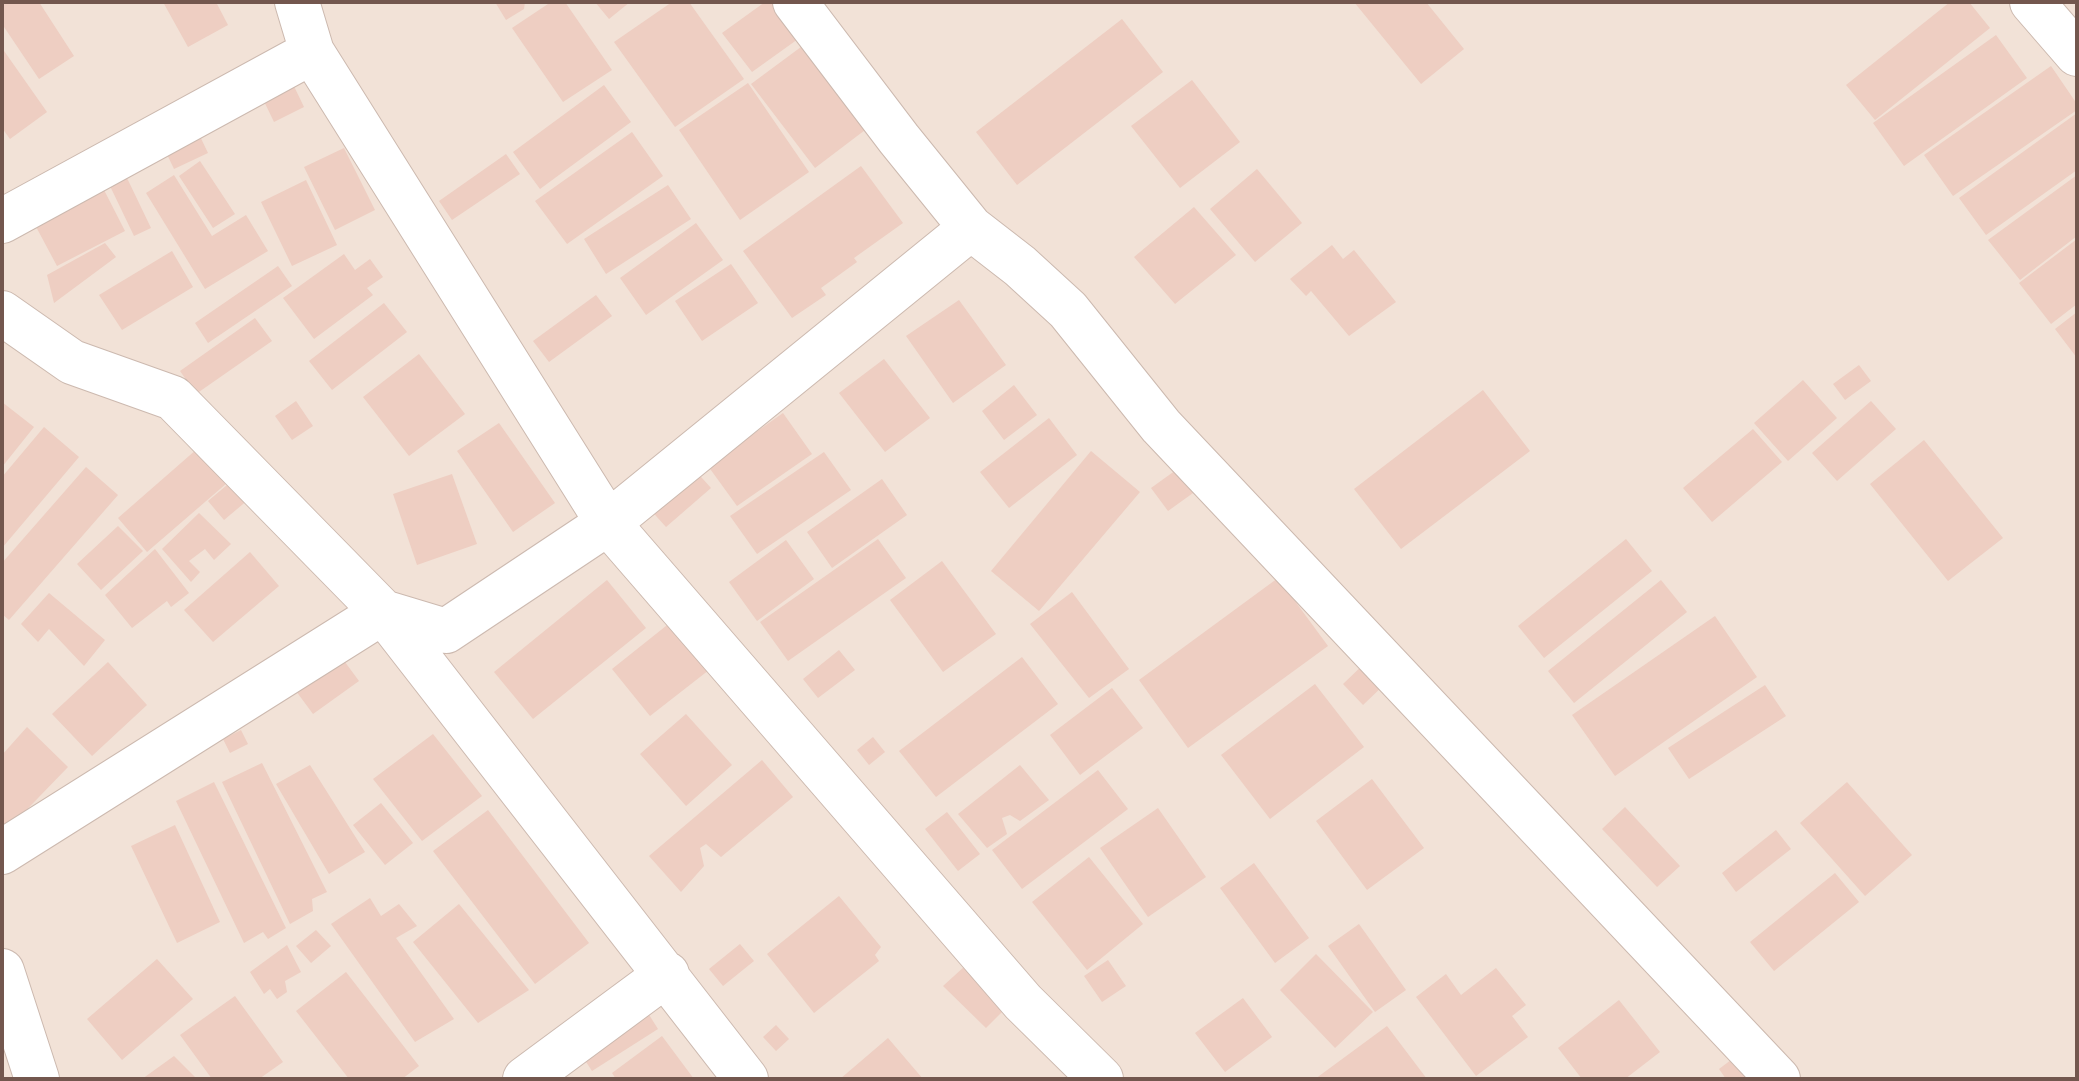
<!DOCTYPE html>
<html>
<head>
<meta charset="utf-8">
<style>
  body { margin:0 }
  #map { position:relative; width:2079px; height:1081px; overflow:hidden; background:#fbf1e8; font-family:"Fira Sans Condensed",sans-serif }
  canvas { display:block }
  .frame { position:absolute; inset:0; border:4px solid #73574e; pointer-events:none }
</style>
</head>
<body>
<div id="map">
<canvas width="2079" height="1081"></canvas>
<div class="frame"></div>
</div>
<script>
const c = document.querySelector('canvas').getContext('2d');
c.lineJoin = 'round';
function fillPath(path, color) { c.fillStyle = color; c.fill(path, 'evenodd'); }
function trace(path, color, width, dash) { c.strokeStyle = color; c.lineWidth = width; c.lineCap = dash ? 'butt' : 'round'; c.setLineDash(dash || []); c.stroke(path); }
fillPath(new Path2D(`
  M2,2H2077V1079H2Z`), '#f2e2d7');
fillPath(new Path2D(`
  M2,2H39L74,56L39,79L2,24Z
  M163,2H216L228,25L188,47Z
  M495,2H525L524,9L506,20Z
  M551,2H565L612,70L563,102L512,28Z
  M595,2H630L609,19Z
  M672,2H689L744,79L675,127L614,42Z
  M765,2H782L805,34L752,72L722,33Z
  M1354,2H1426L1464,49L1421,84Z
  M1950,2H1969L1990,28L1875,120L1846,85Z
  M1122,19L1163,72L1017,185L976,132Z
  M1996,35L2027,78L1904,166L1873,123Z
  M805,44L869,127L815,168L751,84Z
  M2,48L47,112L10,139L2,128Z
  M2051,66L2077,104V110L1953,196L1924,155Z
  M291,80L304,107L274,122L261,95Z
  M1192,80L1240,142L1180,188L1131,126Z
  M748,83L809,172L740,220L679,130Z
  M604,85L631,122L540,189L513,152Z
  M2077,113V170L1986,235L1959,198Z
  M197,130L208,153L174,169L163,146Z
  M632,132L663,176L567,244L535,201Z
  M344,148L375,210L335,230L304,167Z
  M506,154L520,174L452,220L439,201Z
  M200,161L235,214L213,228L179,176Z
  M861,166L903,223L854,258L857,262L821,288L826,295L792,318L743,251Z
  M1257,169L1302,223L1255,262L1210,209Z
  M174,175L212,236L246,215L268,251L205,289L146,193Z
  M2077,175V236L2020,280L1988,240Z
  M127,178L151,228L134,236L110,186Z
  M306,180L337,245L292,266L261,202Z
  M668,185L691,219L606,274L584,239Z
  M103,188L125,231L57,266L34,223Z
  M1194,207L1236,255L1175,304L1134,257Z
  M696,223L723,260L646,315L620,278Z
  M2077,239V304L2051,324L2019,283Z
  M105,243L116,257L54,303L47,275Z
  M1332,245L1343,259L1354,250L1396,302L1349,336L1311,291L1306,296L1290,279Z
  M172,251L193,287L122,330L99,295Z
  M344,254L355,270L370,259L383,277L367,288L373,295L314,339L283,298Z
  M731,264L758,303L702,341L675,301Z
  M278,266L292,286L208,343L195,323Z
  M596,295L612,316L549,362L533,341Z
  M959,300L1006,365L953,403L906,336Z
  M384,303L407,332L332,390L309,361Z
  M2077,312V358L2055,329Z
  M255,318L272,341L196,394L180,371Z
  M419,354L465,414L409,456L363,397Z
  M884,359L930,418L885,452L839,393Z
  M1859,365L1871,381L1845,400L1833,384Z
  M1803,380L1837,418L1788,461L1754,423Z
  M1014,385L1037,415L1004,440L982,411Z
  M1483,390L1530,451L1401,549L1354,489Z
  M296,401L313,426L292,440L275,416Z
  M1871,401L1896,429L1837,481L1812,453Z
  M2,402L34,427L2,467Z
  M783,413L812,454L737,506L708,466Z
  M1049,418L1077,455L1009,508L980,472Z
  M499,423L555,503L513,532L457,451Z
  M44,427L79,457L2,548V477Z
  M1753,429L1782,462L1712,522L1683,488Z
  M1924,440L2003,538L1948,581L1870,484Z
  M197,449L227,483L147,552L118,518Z
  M1091,451L1140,492L1039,611L991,571Z
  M824,452L851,490L757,554L730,516Z
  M1183,465L1200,488L1168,511L1151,488Z
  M86,467L118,495L9,620L2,614V563Z
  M693,468L711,488L666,527L648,507Z
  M452,474L477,544L417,565L393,494Z
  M882,479L907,515L832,568L807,532Z
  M233,480L249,499L224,520L208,501Z
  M199,513L231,544L214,560L205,549L189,561L200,572L191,582L162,549Z
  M118,526L143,551L101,590L77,564Z
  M878,539L906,578L788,661L760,622Z
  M1626,539L1652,571L1544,658L1518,626Z
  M786,540L814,579L757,621L729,582Z
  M155,549L189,593L171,607L167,601L132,628L105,595Z
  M250,552L279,586L213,642L184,610Z
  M942,561L996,634L943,672L890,600Z
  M1278,578L1328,646L1188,748L1139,680Z
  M607,580L646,628L533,719L494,672Z
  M1661,580L1687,612L1574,703L1548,671Z
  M1072,592L1129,669L1089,698L1030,624Z
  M49,593L105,640L84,666L49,629L38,642L21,624Z
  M1715,616L1757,677L1615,776L1572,715Z
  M671,622L709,670L650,716L612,669Z
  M839,650L855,670L818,698L803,679Z
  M1022,657L1058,704L936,797L899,751Z
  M342,658L359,681L313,714L296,691Z
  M108,662L147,705L92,756L52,714Z
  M1366,662L1386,683L1363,705L1343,684Z
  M1315,684L1364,747L1270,819L1221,755Z
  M1765,685L1786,716L1689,779L1668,748Z
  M1112,688L1143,728L1080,775L1050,735Z
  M686,714L732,765L686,806L640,754Z
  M27,727L68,767L8,829L2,822V755Z
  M241,730L248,744L230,753L223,739Z
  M433,734L482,796L422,841L373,779Z
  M873,737L885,752L869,765L857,750Z
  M762,760L793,797L721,857L706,844L700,848L704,866L681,892L649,856Z
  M262,763L327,892L312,899L313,911L290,924L222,782Z
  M310,765L365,852L329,874L276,784Z
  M1020,765L1049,800L1020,821L1010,815L1002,818L1007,834L987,848L958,814Z
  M1098,770L1128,809L1022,889L992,850Z
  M1372,779L1424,848L1367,890L1316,821Z
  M214,782L286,928L268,939L263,932L244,943L176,801Z
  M1847,782L1912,855L1865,896L1800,823Z
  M381,803L413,843L385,865L353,825Z
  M1625,807L1680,866L1657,887L1602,829Z
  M1158,808L1206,877L1148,917L1100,848Z
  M488,810L589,943L535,984L433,851Z
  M947,812L980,854L958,871L925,829Z
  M175,825L220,922L177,943L131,846Z
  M1776,830L1791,849L1736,892L1722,873Z
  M1089,857L1143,924L1087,970L1032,902Z
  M1254,863L1309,938L1275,963L1220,888Z
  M1835,873L1859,902L1774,971L1750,942Z
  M839,896L881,947L875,955L879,961L814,1013L767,954Z
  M370,898L381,916L399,904L417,926L396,938L454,1019L415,1042L331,924Z
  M459,904L529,990L478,1023L413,942Z
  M1359,924L1406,990L1375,1012L1328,946Z
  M316,930L331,946L311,963L296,946Z
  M740,944L754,961L723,986L709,969Z
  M287,945L301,972L285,981L287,992L277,999L270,989L264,994L250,972Z
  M1316,954L1373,1012L1335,1048L1280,990Z
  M157,959L193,999L122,1060L87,1019Z
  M1108,960L1126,986L1102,1002L1084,976Z
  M965,966L1007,1007L986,1028L943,986Z
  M1496,968L1526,1005L1512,1016L1528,1037L1476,1076L1416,997L1446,974L1461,995Z
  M346,972L419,1066L402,1079H349L296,1011Z
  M235,996L283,1062L259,1079H212L180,1035Z
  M1243,998L1272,1037L1225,1072L1195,1033Z
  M1619,1000L1660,1052L1625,1079H1582L1558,1048Z
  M641,1002L658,1029L592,1071L575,1045Z
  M776,1025L789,1039L776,1051L763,1037Z
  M1387,1026L1427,1079H1315Z
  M662,1036L694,1079H616L612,1073Z
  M888,1038L923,1079H840Z
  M174,1056L197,1079H142Z
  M1735,1057L1752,1079H1726L1719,1069Z`), '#eecec2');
const minor = new Path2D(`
  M297,2L312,52L608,523L1023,1002L1101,1079
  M795,2L899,139L971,228L1020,266L1068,310L1161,426L1778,1079
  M2032,2L2077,54
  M2,221L312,52
  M2,313L72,362L173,398L383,612L746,1079
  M2,852L383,612L446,631L608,523L971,228
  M2,971L37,1079
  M525,1079L667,974`);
trace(minor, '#ccb9af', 46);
trace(minor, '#fff', 44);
</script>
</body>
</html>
